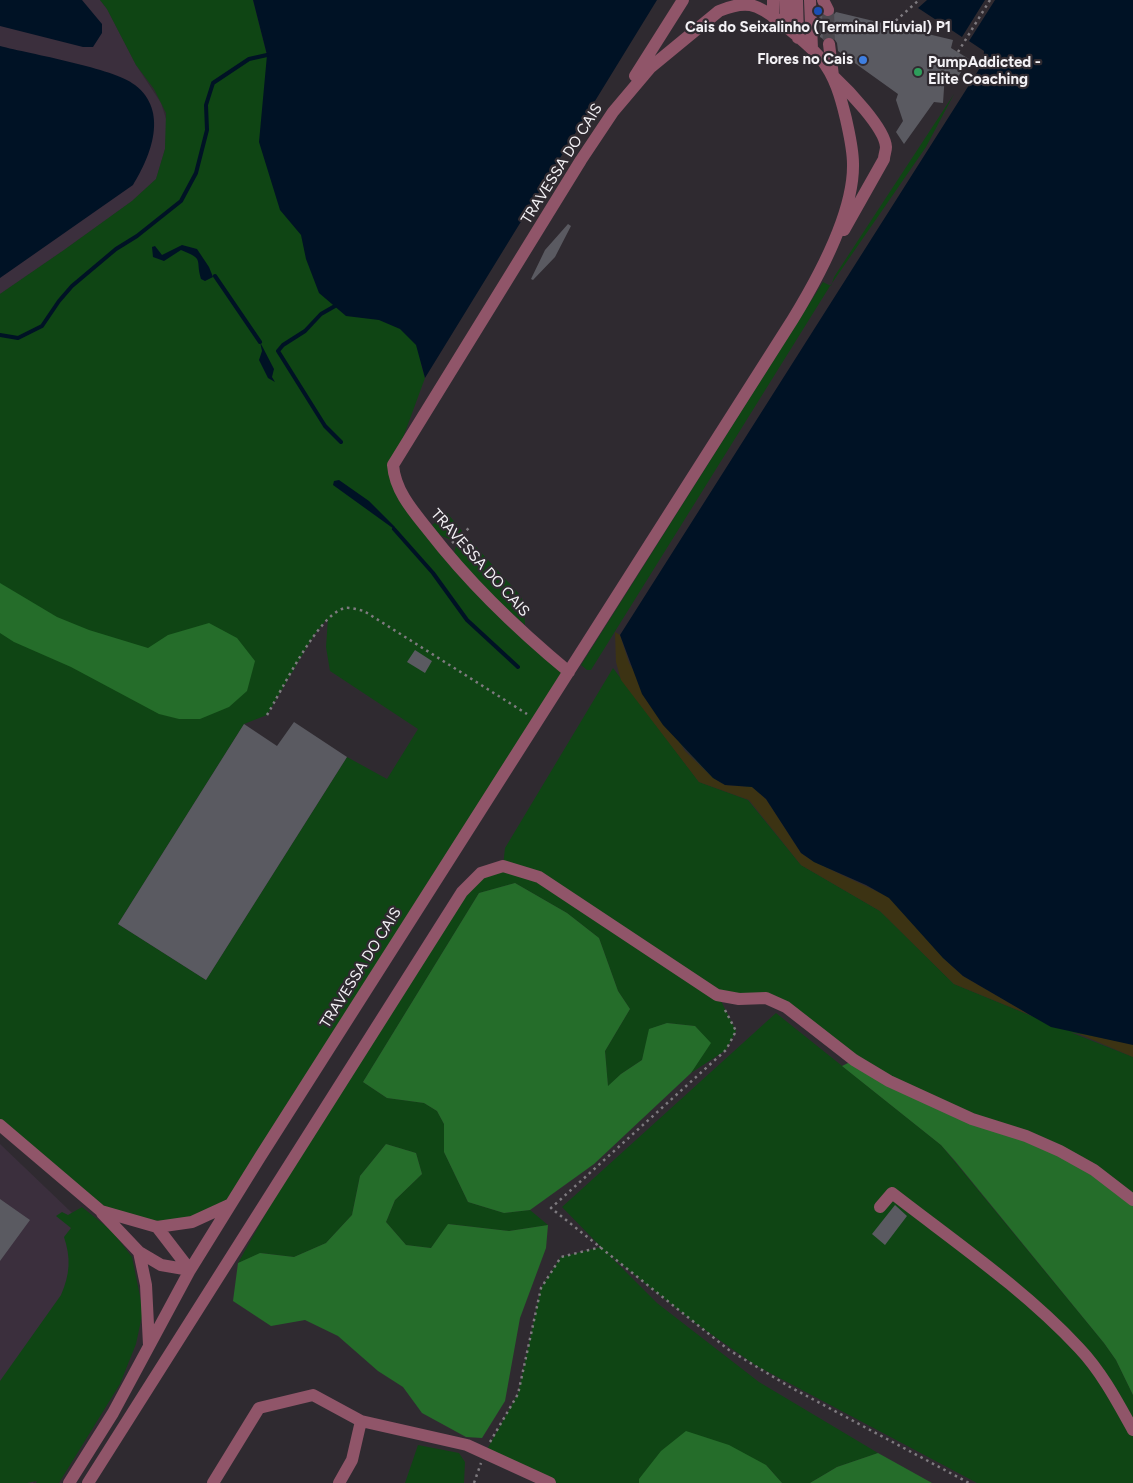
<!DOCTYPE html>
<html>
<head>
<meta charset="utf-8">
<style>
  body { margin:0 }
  canvas { display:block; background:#2f2a30 }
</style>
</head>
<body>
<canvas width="1133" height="1483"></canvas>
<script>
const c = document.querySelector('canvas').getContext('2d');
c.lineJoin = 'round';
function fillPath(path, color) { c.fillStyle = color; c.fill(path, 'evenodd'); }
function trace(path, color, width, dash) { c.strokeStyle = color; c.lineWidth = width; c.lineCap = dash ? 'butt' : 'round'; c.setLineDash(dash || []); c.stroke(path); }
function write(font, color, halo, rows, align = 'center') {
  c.font = font + ' Figtree,sans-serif'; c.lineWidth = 4.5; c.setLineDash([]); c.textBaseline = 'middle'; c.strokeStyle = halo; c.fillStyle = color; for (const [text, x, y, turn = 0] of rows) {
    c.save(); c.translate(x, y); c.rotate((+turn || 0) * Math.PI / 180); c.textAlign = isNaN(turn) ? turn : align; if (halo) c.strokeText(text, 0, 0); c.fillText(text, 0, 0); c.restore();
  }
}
fillPath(new Path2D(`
  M0,0H100L107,9L136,65L161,103L167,122L165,149L156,179L132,201L64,250L0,294Z
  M0,1144L117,1256L127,1332L33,1483H0Z`), '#3b2f3d');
fillPath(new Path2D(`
  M100,0H253L267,55L656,0L421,364L425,378L393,465L394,478L444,550L569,672L229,1205L157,1227L101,1211L0,1125V294L64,250L132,201L156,179L165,149L166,113L154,89L136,65L107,9ZM328,618L326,647L330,671L418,729L387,779L347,757L206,980L118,924L244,724L267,715L314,635Z
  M985,51L1003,56L1016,52L1053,83L1133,165V1044L1070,1032L1133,1057V1200L1094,1171L1060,1151L1026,1136L972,1118L889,1081L854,1060L786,1007L766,998L739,999L718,995L736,1031L726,1050L691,1073L710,1043L695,1026L667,1023L650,1029L642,1060L621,1074L608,1087L605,1051L630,1009L618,991L599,938L567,913L515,883L479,893L363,1082L387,1098L424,1103L437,1111L444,1124V1152L468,1202L504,1213L530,1210L548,1225L509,1231L449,1224L431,1248L406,1245L386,1222L395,1200L422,1174L416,1153L386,1144L360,1176L352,1215L326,1243L294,1257L261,1253L238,1263L322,1113L462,892L481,873L503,866L505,848L613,668L699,782L748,800L801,865L880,911L954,984L1034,1017L963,975L943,958L889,897L866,884L814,862L802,852L766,798L752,787L725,784L713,778L663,725L643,693L621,635L984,63Z
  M954,94L926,147L830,286L591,670H587L581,665L823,282L831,286L834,277Z
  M447,513L462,531L451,540L440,535L432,525Z
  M467,537L520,595L524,603L525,625L484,588L454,553L456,546Z
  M776,1013L941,1145L1104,1343L1116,1360L1133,1395V1483H977L755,1365L691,1320L606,1252L657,1303L759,1382L878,1453L837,1467L810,1483H782L766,1465L639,1479V1483H550L485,1453L518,1394L541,1288L561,1257L601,1247L562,1207Z
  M82,1207L112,1231L132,1257L143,1311L136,1344L120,1384L59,1483H36L37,1481L27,1483H0V1381L61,1295C70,1274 71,1258 64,1237L71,1228L56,1216L62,1212L68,1215Z
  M418,1445L459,1453L465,1462L464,1483H405Z`), '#0f4514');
fillPath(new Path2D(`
  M0,583L57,617L89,630L148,648L168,635L209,623L237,638L255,661L247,691L229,707L200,719H179L159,714L71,667L14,642L0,633Z
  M515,883L567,913L599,938L618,991L630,1009L605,1051L608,1086L621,1074L642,1060L649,1029L667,1023L695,1026L711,1043L691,1073L594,1164L530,1210L504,1213L468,1202L444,1152V1124L437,1111L424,1103L387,1098L363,1082L479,893Z
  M854,1060L889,1081L1026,1136L1133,1200V1395L1116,1360L1104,1343L955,1161L941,1145L842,1066Z
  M386,1144L416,1153L422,1174L395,1200L386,1222L406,1245L431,1248L448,1224L509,1231L548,1225L546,1248L520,1318L505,1401L482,1438L466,1437L422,1413L403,1387L378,1371L338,1336L305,1320L271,1326L233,1301L238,1263L260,1253L294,1257L326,1243L352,1215L360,1176Z
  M686,1431L729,1445L766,1465L782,1483H639V1479L661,1451Z
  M878,1453L932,1483H810L837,1467Z`), '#256d2a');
fillPath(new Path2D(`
  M615,632L620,635L629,663L685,751L713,778L725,785L752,787L766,799L801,853L814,862L889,897L943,958L963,976L1030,1015L954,984L880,911L801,865L749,800L699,782L621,680L616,662Z
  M1077,1033L1133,1044V1057Z`), '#3c3313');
fillPath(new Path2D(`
  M0,0H82L102,24V33L93,47H83L0,26Z
  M253,0H657L425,378L416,345L400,329L379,320L346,316L319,293L306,259L301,235L280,210L259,142L267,55Z
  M927,0H985L962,37L918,8Z
  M995,0H1133V1045L1051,1027L1030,1015L963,976L943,958L889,898L866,885L814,862L801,853L766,799L752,787L725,785L713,778L663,725L642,694L620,635L983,63L984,51L969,41Z
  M0,46C30,54 114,68 135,85C169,111 151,156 133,185L0,278Z
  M182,245L197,249L209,267L213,277L205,281L201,279C195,258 205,260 181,250L164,261L153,257L152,247L155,246L162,255Z
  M260,342L274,369L272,377L275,382L268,378L259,360L262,351Z
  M339,480L369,501L395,527L394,529L333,485L334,481Z`), '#001225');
trace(new Path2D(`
  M215,276L260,342
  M335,306L321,314L305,331L283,345L278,351L325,426L341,442
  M0,335L18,338L42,326L59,301L72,286L116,249L137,236L181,201L196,173L207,130L206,105L213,83L249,59L267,55
  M394,529L433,573L467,620L518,667`), '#001225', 4);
fillPath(new Path2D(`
  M819,9L827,18L832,17L836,12L953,40L951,48L969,59L958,77L945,73L943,103L934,102L904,144L896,132L903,121L896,100L898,94L838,51L837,43L833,37L828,36L823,39L820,37Z
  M568,224L571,226L555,257L533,280L531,279L545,250Z
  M415,650L432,661L425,673L407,662Z
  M294,722L347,757L206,980L118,924L244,724L277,746Z
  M0,1199L30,1220L0,1261Z
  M895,1205L907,1216L885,1245L872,1234Z`), '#5a5a61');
trace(new Path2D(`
  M828,10L829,44`), '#4c484e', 12, [12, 6]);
trace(new Path2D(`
  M891,25L919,0
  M958,52L990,0
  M452,543L469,528
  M267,715C282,690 318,614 345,608C350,607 359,610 364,611L527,714
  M725,1010L736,1031L726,1050L551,1208L729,1350L790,1387L969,1483
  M490,1442L518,1394L541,1288L561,1257L601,1247
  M474,1483L481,1463`), '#7e7a7f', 2.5, [2.5, 4]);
trace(new Path2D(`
  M773,0V17
  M785,0L786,27
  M797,0L798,38
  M810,0L812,49
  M823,0L828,10
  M829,44L833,76C847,89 885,128 886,147C886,151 884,155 884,159L844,230
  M635,76L683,0
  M0,1125L101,1211L157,1227L192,1222L229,1205
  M880,1207L892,1193C955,1242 1024,1289 1079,1348C1101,1371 1117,1401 1133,1430
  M102,1213L139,1252L161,1265L190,1270
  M157,1227L190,1270
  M139,1252L146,1285L149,1345
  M361,1421L467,1445L550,1483
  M69,1483L113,1413L190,1270L260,1157L793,319C818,278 854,213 853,164C853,149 849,133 846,119C841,98 835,76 821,59C810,45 793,33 779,21C756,3 746,0 719,11L651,67L613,112L581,160L393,465C395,491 413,511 429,531C470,584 517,629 569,672
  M88,1483L462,892L481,873L503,866L539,877L717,995L739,999L766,998L786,1007L854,1060L889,1081L972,1119L1026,1136L1060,1151L1094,1170L1133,1200
  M213,1483L259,1408L313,1395L361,1421L352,1460L339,1483`), '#905569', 12);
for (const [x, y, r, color] of [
  [818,11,5,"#1a4fb4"],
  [863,60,5,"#3f7fe0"],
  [918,72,5,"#2e9e5b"]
]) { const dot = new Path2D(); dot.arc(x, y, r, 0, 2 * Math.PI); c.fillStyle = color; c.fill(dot); trace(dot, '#2f2a30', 2); }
write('bold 15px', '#f3f1f5', '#2f2a30', [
  ["Cais do Seixalinho (Terminal Fluvial) P1",818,28],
  ["Flores no Cais",853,60,"right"],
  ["PumpAddicted -",928,63,"left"],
  ["Elite Coaching",928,80,"left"]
]);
write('15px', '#f3f1f5', '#2f2a30', [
  ["TRAVESSA DO CAIS",562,164,-58],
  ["TRAVESSA DO CAIS",480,563,48],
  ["TRAVESSA DO CAIS",361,968,-58]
]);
</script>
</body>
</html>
